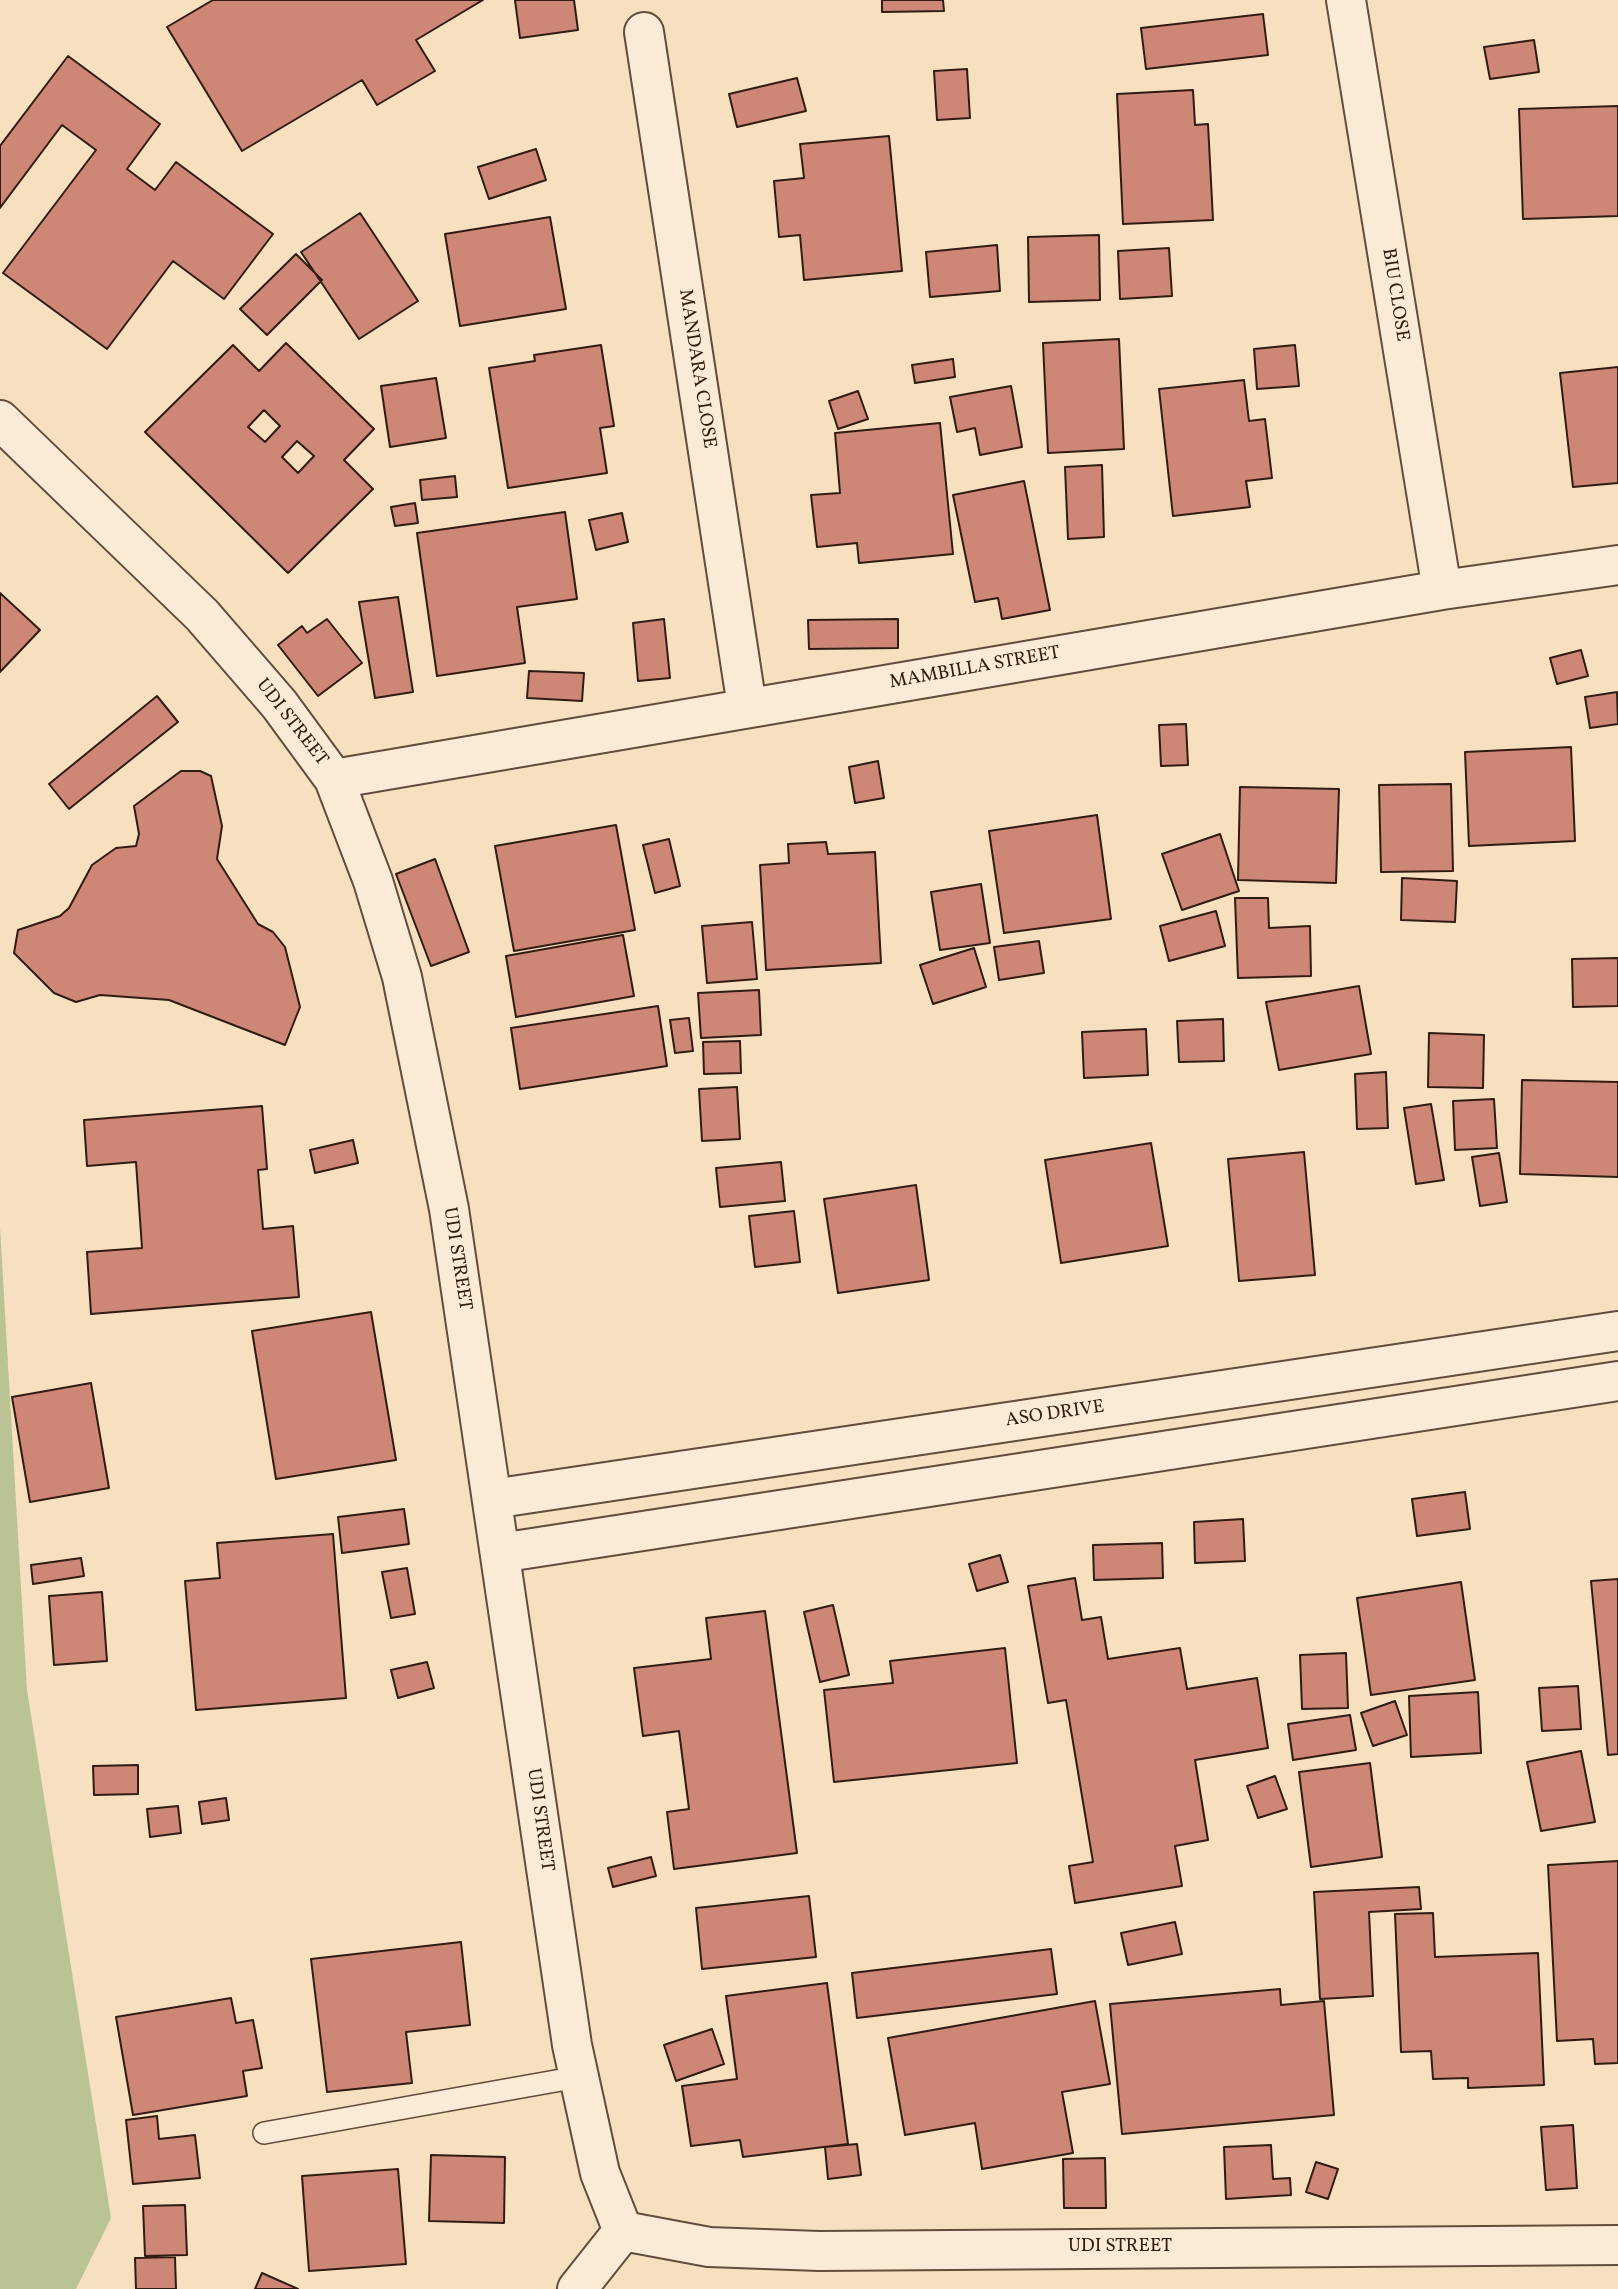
<!DOCTYPE html>
<html>
<head>
<meta charset="utf-8">
<style>
  body { margin:0 }
  canvas { display:block; background:#f6e0bf }
</style>
</head>
<body>
<canvas width="1618" height="2289"></canvas>
<script>
const c = document.querySelector('canvas').getContext('2d');
c.lineJoin = 'round';
function fillPath(path, color) { c.fillStyle = color; c.fill(path, 'evenodd'); }
function trace(path, color, width, dash) { c.strokeStyle = color; c.lineWidth = width; c.lineCap = dash ? 'butt' : 'round'; c.setLineDash(dash || []); c.stroke(path); }
function write(font, color, halo, rows, align = 'center') {
  c.font = font + ' Vollkorn,serif'; c.lineWidth = 6; c.setLineDash([]); c.textBaseline = 'middle'; c.strokeStyle = halo; c.fillStyle = color; for (const [text, x, y, turn = 0] of rows) {
    c.save(); c.translate(x, y); c.rotate((+turn || 0) * Math.PI / 180); c.textAlign = isNaN(turn) ? turn : align; if (halo) c.strokeText(text, 0, 0); c.fillText(text, 0, 0); c.restore();
  }
}
fillPath(new Path2D(`
  M0,1227L27,1690L111,2218L76,2289H0Z`), '#bac394');
const building = new Path2D(`
  M213,0H483L416,40L435,71L377,105L362,80L242,151L167,27Z
  M515,0H574L578,30L520,38Z
  M882,0H943L944,11L882,12Z
  M1263,14L1268,55L1146,69L1141,28Z
  M1534,40L1539,72L1490,79L1484,47Z
  M68,56L160,124L127,169L155,190L176,162L273,234L224,299L173,261L107,349L3,273L96,150L62,125L0,208V146Z
  M967,69L970,118L937,120L934,71Z
  M797,78L806,111L737,127L729,94Z
  M1193,90L1195,125L1208,124L1213,220L1123,224L1117,94Z
  M1618,106V216L1523,219L1519,109Z
  M889,136L902,271L804,280L800,235L779,237L774,181L804,178L800,144Z
  M536,149L546,180L489,199L478,167Z
  M360,213L418,301L359,339L301,252Z
  M550,217L566,309L460,326L445,234Z
  M1099,235L1100,300L1029,302L1028,237Z
  M997,245L1000,291L930,297L926,252Z
  M1169,248L1172,296L1120,299L1118,251Z
  M296,254L322,280L267,335L240,309Z
  M1119,339L1124,449L1048,453L1043,343Z
  M286,343L374,429L344,460L373,489L288,573L145,432L233,345L259,371ZM264,410L280,426L265,442L248,427ZM297,441L314,456L298,473L282,457Z
  M601,345L614,426L600,428L607,473L508,488L489,368L535,361L534,355Z
  M1295,345L1299,386L1257,389L1254,349Z
  M953,359L955,377L915,383L912,365Z
  M1618,367V483L1573,487L1560,373Z
  M436,378L446,438L390,447L381,386Z
  M1244,380L1249,421L1265,419L1272,478L1246,481L1250,507L1173,516L1159,389Z
  M1011,386L1022,447L980,455L975,428L957,432L950,397Z
  M858,391L868,419L838,429L829,401Z
  M940,423L953,554L859,563L857,543L817,547L811,495L840,493L835,433Z
  M1102,465L1104,537L1068,539L1065,467Z
  M455,476L457,497L422,500L420,480Z
  M1024,481L1050,610L1002,619L998,598L975,602L953,495Z
  M415,503L418,523L395,526L391,507Z
  M565,512L577,599L517,607L525,663L437,676L417,533Z
  M622,513L628,542L596,550L589,520Z
  M0,593L40,630L0,672Z
  M398,597L413,692L375,698L359,602Z
  M327,619L362,663L318,696L278,645L302,626L307,633Z
  M664,619L670,678L638,681L633,623Z
  M898,619V648L809,649L808,620Z
  M1581,650L1588,676L1557,684L1550,658Z
  M529,671L584,673L582,701L527,698Z
  M1617,692L1618,724L1590,728L1585,697Z
  M157,696L178,722L69,809L49,784Z
  M1186,724L1188,765L1161,766L1159,725Z
  M1571,747L1575,841L1469,846L1465,752Z
  M878,761L884,798L855,803L849,767Z
  M181,771H200L211,776L222,826L217,859L258,924L273,932L285,947L300,1007L285,1045L169,1000L100,995L76,1002L54,993L14,953L18,930L60,916L69,908L92,865L116,848L136,846L139,834L134,806Z
  M1451,784L1453,871L1381,872L1379,785Z
  M1240,787L1339,789L1336,883L1238,880Z
  M1097,815L1111,919L1004,933L989,831Z
  M616,825L635,930L514,951L495,846Z
  M1220,834L1239,891L1182,910L1162,854Z
  M669,839L680,886L655,893L643,845Z
  M826,842L828,854L875,852L881,963L766,970L760,865L789,863L788,844Z
  M435,859L469,952L431,966L396,874Z
  M1402,878L1457,881L1455,922L1401,920Z
  M981,884L990,943L940,950L931,892Z
  M1235,898H1268L1269,928L1310,926L1311,976L1238,978Z
  M1216,911L1225,946L1169,961L1160,926Z
  M752,922L757,979L707,983L702,926Z
  M623,935L634,996L516,1017L506,956Z
  M1039,941L1044,973L999,980L994,947Z
  M974,948L986,987L933,1004L920,965Z
  M1618,958V1006L1573,1007L1572,959Z
  M1359,986L1371,1054L1279,1070L1266,1002Z
  M759,990L761,1035L701,1038L698,993Z
  M658,1006L667,1066L520,1089L511,1028Z
  M689,1018L693,1051L675,1053L670,1020Z
  M1223,1019L1224,1061L1179,1062L1177,1021Z
  M1146,1029L1148,1075L1084,1078L1082,1032Z
  M1429,1033L1484,1035L1483,1088L1428,1087Z
  M740,1041L741,1073L704,1074L703,1042Z
  M1386,1072L1388,1128L1357,1129L1355,1074Z
  M1522,1080L1618,1082V1177L1520,1174Z
  M737,1087L740,1139L702,1141L699,1089Z
  M1494,1099L1497,1148L1455,1150L1453,1101Z
  M1431,1104L1444,1180L1416,1184L1404,1108Z
  M262,1106L267,1169L258,1170L263,1229L293,1226L299,1297L91,1314L87,1252L142,1248L136,1162L87,1166L84,1120Z
  M353,1140L358,1163L315,1173L310,1150Z
  M1151,1143L1168,1246L1061,1263L1045,1160Z
  M1304,1152L1315,1275L1239,1281L1228,1159Z
  M1499,1153L1507,1202L1480,1206L1472,1157Z
  M781,1162L785,1201L720,1207L716,1168Z
  M916,1185L929,1280L838,1293L824,1199Z
  M794,1211L800,1262L755,1267L749,1216Z
  M371,1312L396,1460L276,1479L252,1331Z
  M91,1383L109,1488L30,1502L12,1397Z
  M1465,1492L1470,1529L1417,1536L1412,1499Z
  M404,1509L409,1544L342,1553L338,1517Z
  M1243,1519L1245,1561L1195,1563L1194,1522Z
  M333,1534L346,1698L196,1710L185,1581L220,1578L217,1543Z
  M1162,1543L1163,1578L1094,1580L1093,1545Z
  M1000,1555L1008,1582L977,1591L969,1564Z
  M81,1558L84,1576L33,1584L31,1565Z
  M407,1568L415,1614L391,1618L382,1572Z
  M1075,1578L1082,1620L1101,1617L1108,1659L1180,1648L1187,1689L1257,1678L1268,1748L1195,1760L1208,1840L1175,1846L1182,1886L1075,1903L1069,1866L1093,1862L1066,1700L1048,1703L1028,1586Z
  M1618,1579V1754L1608,1755L1591,1581Z
  M1461,1582L1475,1680L1371,1695L1357,1598Z
  M102,1592L107,1661L54,1665L49,1596Z
  M833,1605L849,1675L820,1682L804,1612Z
  M765,1611L797,1853L674,1869L667,1812L689,1809L679,1731L643,1736L634,1668L711,1659L706,1618Z
  M1005,1648L1017,1763L834,1782L824,1690L893,1683L890,1661Z
  M1346,1653L1348,1708L1302,1709L1300,1655Z
  M427,1662L434,1688L398,1698L391,1670Z
  M1578,1686L1581,1729L1542,1731L1539,1688Z
  M1478,1692L1481,1753L1411,1757L1409,1696Z
  M1395,1701L1407,1735L1373,1746L1361,1713Z
  M1350,1715L1356,1750L1293,1760L1288,1724Z
  M1581,1751L1595,1822L1541,1831L1527,1762Z
  M1370,1763L1382,1857L1311,1867L1299,1772Z
  M138,1765V1794L94,1795L93,1766Z
  M1275,1776L1287,1809L1258,1818L1247,1786Z
  M226,1798L229,1820L202,1824L199,1802Z
  M178,1806L181,1833L150,1837L147,1809Z
  M651,1857L656,1876L613,1887L608,1868Z
  M1618,1861V2063L1595,2064L1593,2039L1557,2041L1548,1865Z
  M1419,1887L1421,1909L1369,1912L1373,1996L1320,1999L1314,1892Z
  M809,1896L816,1957L702,1969L696,1908Z
  M1433,1913L1435,1957L1538,1953L1544,2085L1468,2088V2078L1433,2079L1431,2051L1401,2052L1395,1914Z
  M1175,1922L1182,1954L1128,1965L1121,1933Z
  M461,1942L470,2025L406,2032L412,2083L327,2092L311,1959Z
  M1051,1949L1057,1994L857,2018L852,1973Z
  M827,1983L848,2144L743,2157L740,2140L691,2146L682,2086L737,2079L726,1996Z
  M1280,1989L1281,2005L1324,2001L1334,2115L1122,2134L1110,2004Z
  M231,1998L236,2023L253,2020L262,2068L243,2071L247,2096L133,2115L116,2017Z
  M1095,2001L1110,2084L1062,2092L1073,2153L982,2169L975,2123L905,2135L888,2038Z
  M712,2029L724,2064L676,2081L664,2045Z
  M157,2116L159,2139L195,2135L200,2178L133,2184L126,2120Z
  M1573,2125L1577,2188L1546,2190L1541,2127Z
  M857,2144L861,2175L828,2179L825,2147Z
  M1271,2145L1273,2179L1290,2178L1291,2195L1226,2199L1224,2147Z
  M431,2155L505,2157L504,2223L429,2221Z
  M1105,2158L1106,2208H1064L1063,2159Z
  M1316,2162L1338,2169L1328,2199L1306,2192Z
  M398,2169L406,2264L309,2271L302,2176Z
  M185,2205L187,2255L145,2256L143,2206Z
  M175,2257L176,2289H136L135,2258Z
  M262,2273L298,2289H255Z`);
fillPath(building, '#ce8776');
trace(building, '#311c12', 2);
const lane = new Path2D(`
  M264,2133L578,2077`);
const street = new Path2D(`
  M1346,0L1442,590
  M644,32L747,707
  M0,420L202,615L279,704L334,779L373,881L402,977L449,1209L572,2045L600,2173L623,2231L577,2289
  M334,779L1442,590L1618,565
  M492,1499L1618,1331
  M500,1553L1618,1381
  M623,2231L709,2247L819,2251L1618,2245`);
trace(lane, '#624d3d', 24);
trace(street, '#624d3d', 42);
trace(lane, '#f9ebd5', 21);
trace(street, '#f9ebd5', 38);
write('19px', '#311c12', '#f9ebd5', [
  ["BIU CLOSE",1394,295,81],
  ["MANDARA CLOSE",696,369,81],
  ["MAMBILLA STREET",975,669,-10],
  ["UDI STREET",291,723,52],
  ["UDI STREET",456,1259,81],
  ["ASO DRIVE",1055,1415,-8],
  ["UDI STREET",539,1820,82],
  ["UDI STREET",1120,2248]
]);
</script>
</body>
</html>
